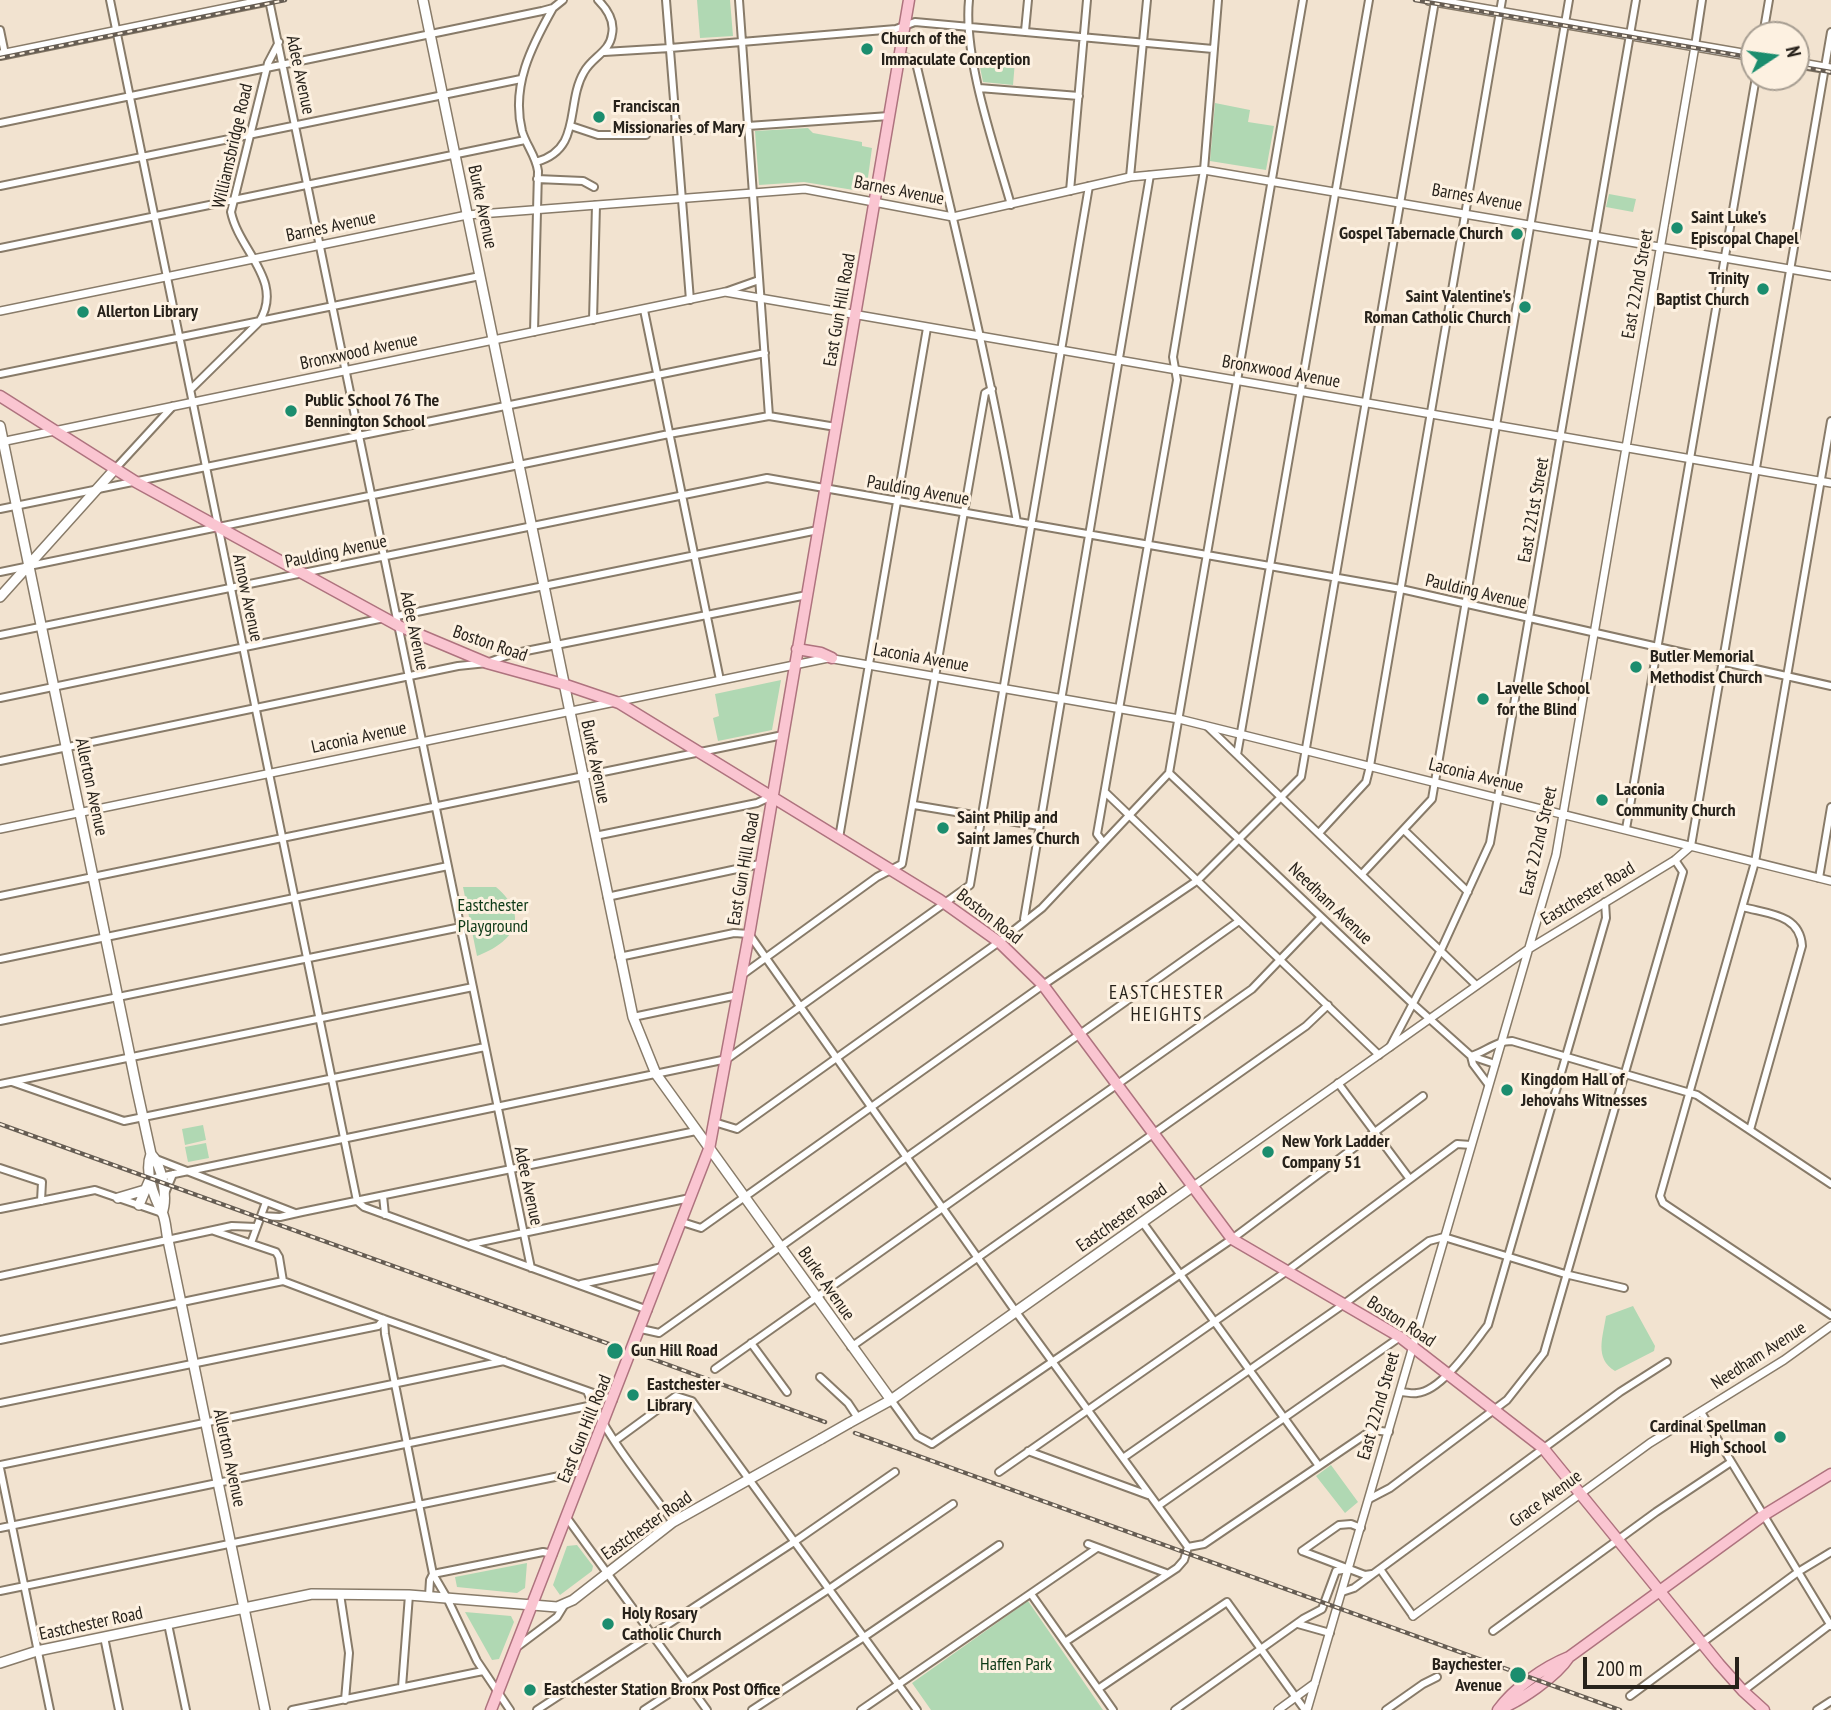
<!DOCTYPE html>
<html>
<head>
<meta charset="utf-8">
<style>
  body { margin:0 }
  #map { position:relative; width:1831px; height:1710px; overflow:hidden; background:#f2e3d0; font-family:"PT Sans Narrow",sans-serif }
  canvas { display:block }
  .north { position:absolute; left:1740px; top:21px; width:70px; height:70px; box-sizing:border-box; background:#fdf1e1; border:2px solid #a79e92; border-radius:50%; rotate:77deg; font-size:19px; font-weight:700; line-height:28px; text-align:center; color:#27221b }
  .north::after { content:''; display:block; margin:auto; width:24px; height:32px; background:#1b8d6e; clip-path:polygon(50% 0,100% 100%,50% 72%,0 100%) }
  .scale { position:absolute; left:1583px; top:1657px; width:156px; height:32px; box-sizing:border-box; border:4px solid #27221b; border-top:0; padding-left:9px; font-size:21px; line-height:24px; white-space:nowrap; color:#27221b; -webkit-text-stroke:5px #fdf1e1; paint-order:stroke }
</style>
</head>
<body>
<div id="map">
<canvas width="1831" height="1710"></canvas>
<div class="north">N</div>
<div class="scale">200 m</div>
</div>
<script>
const c = document.querySelector('canvas').getContext('2d');
c.lineJoin = 'round';
function fillPath(path, color) { c.fillStyle = color; c.fill(path, 'evenodd'); }
function trace(path, color, width, dash) { c.strokeStyle = color; c.lineWidth = width; c.lineCap = dash ? 'butt' : 'round'; c.setLineDash(dash || []); c.stroke(path); }
function write(font, color, halo, rows, align = 'center') {
  c.font = font + ' "PT Sans Narrow",sans-serif'; c.lineWidth = 6; c.setLineDash([]); c.textBaseline = 'middle'; c.strokeStyle = halo; c.fillStyle = color; for (const [text, x, y, turn = 0] of rows) {
    c.save(); c.translate(x, y); c.rotate((+turn || 0) * Math.PI / 180); c.textAlign = isNaN(turn) ? turn : align; if (halo) c.strokeText(text, 0, 0); c.fillText(text, 0, 0); c.restore();
  }
}
fillPath(new Path2D(`
  M697,0H730L733,36L700,38Z
  M978,57L1015,61L1013,85L983,82Z
  M1215,103L1250,110L1248,122L1274,126L1266,170L1210,161Z
  M808,128L813,133L862,142V146L872,148L866,192L804,182L759,185L755,131Z
  M1609,194L1636,199L1633,212L1606,207Z
  M781,680L772,730L718,741L713,718L719,716L715,694Z
  M463,887H496C531,917 514,942 477,956Z
  M203,1125L206,1140L185,1145L182,1129Z
  M206,1143L209,1158L188,1162L185,1147Z
  M1633,1306L1655,1346L1654,1351L1615,1371C1594,1358 1603,1337 1606,1316Z
  M1331,1465L1358,1502L1345,1513L1316,1476Z
  M577,1545L593,1566L592,1571L560,1595L553,1585L567,1546Z
  M527,1563L525,1588L517,1593L457,1587L455,1577Z
  M1028,1601L1103,1710H931L912,1683Z
  M465,1612L511,1616L514,1622L499,1659L492,1660Z`), '#b0d8b3');
const minor = new Path2D(`
  M110,0L357,1201L364,1207L648,1310
  M269,0L531,1268
  M666,0L690,300
  M739,0L769,416
  M969,0C963,58 995,148 1011,205
  M0,30L5,54
  M1025,31L1028,0
  M1763,35L1769,0
  M1695,46L1702,0
  M604,52L670,48L896,29L915,22L1213,49
  M900,56L913,59L917,67C953,218 990,369 1017,522
  M979,88L1079,96
  M0,123L542,11L553,8L563,0
  M571,126L598,135H646
  M677,131L889,116
  M536,162C583,149 565,104 584,72C592,57 610,52 612,34C615,20 607,9 598,0
  M1130,177L1147,0
  M537,179L583,181L594,187
  M0,186L521,79
  M1070,191L1087,0
  M0,248L525,140
  M725,292L759,280
  M644,310L720,680
  M593,320L596,205
  M534,332L538,171C536,156 526,145 522,131C511,86 531,47 553,8
  M0,374L480,276
  M191,389L259,322C285,281 239,251 231,212L268,63L279,42
  M1831,421L1755,862L1660,1196L1663,1203L1831,1315
  M115,469L173,406
  M0,509L765,353
  M0,572L669,434L769,416L836,427
  M397,616L818,530
  M0,635L767,478L1401,589L1831,686
  M0,698L384,618
  M1208,727L1476,985
  M1237,755L1369,0
  M0,761L458,666L487,663L511,654L807,595
  M1169,773L1303,0
  M1169,773L1413,1004L1471,1056L1495,1064
  M1105,792L1379,1055
  M914,805L1039,826
  M1626,829L1756,77
  M1405,831L1468,892
  M1319,833L1366,782L1370,766L1502,0
  M595,836L757,803L772,796
  M839,838L927,328
  M1103,842L1097,834L1177,380L1173,357L1204,170L1218,0
  M1691,846L1831,32
  M1362,874L1432,799L1569,0
  M1819,878L1831,807
  M0,896L783,735
  M607,897L760,864
  M1743,907C1768,914 1800,914 1802,946L1750,1130
  M1024,919L1150,175
  M619,957L734,933L749,934L1016,1312L1188,1547
  M0,959L448,866
  M742,975L877,877L902,864L985,393L992,389
  M633,1017L738,995
  M0,1021L461,927
  M1390,1047L1441,950L1490,843L1636,0
  M1471,1056C1486,1052 1495,1041 1512,1041L1697,1095L1831,1184
  M1471,1056L1473,1064L1488,1084
  M12,1082L124,1121L485,1047
  M1338,1083L1409,1178
  M0,1084L473,987
  M714,1122L737,1129L999,942L1042,908L1169,773
  M156,1159L295,1213
  M0,1168L42,1182L41,1201
  M150,1179L727,1059L970,885L1089,186
  M165,1193L173,1174
  M383,1196L385,1215
  M0,1209L95,1190L162,1213
  M261,1216L280,1217L302,1212L696,1131
  M682,1222L701,1228L1043,985L1198,880L1301,777L1435,1
  M1143,1223L1319,1466
  M214,1231L276,1252L279,1257L283,1281
  M251,1243L266,1202
  M471,1244L690,1198
  M0,1276L232,1226L256,1227
  M283,1281L384,1319L613,1400
  M581,1284L663,1267
  M384,1319L385,1334L433,1574L447,1598L477,1661L510,1710
  M641,1329L659,1333L1239,921
  M0,1340L283,1281
  M751,1343L787,1392
  M851,1347L1306,1026L1328,1005
  M715,1369L1252,989L1321,917
  M820,1377L848,1403L858,1418
  M587,1391C606,1437 644,1481 673,1522
  M1400,1392C1406,1392 1412,1394 1417,1393C1442,1391 1473,1344 1488,1325L1606,918L1605,902
  M891,1400L917,1436L932,1444L1232,1239L1423,1096
  M0,1403L378,1326L384,1319
  M1701,1412L1831,1626
  M616,1440L676,1396L692,1401L917,1710
  M1028,1451L1148,1495
  M1123,1458L1344,1304L1429,1241L1444,1237L1565,1274L1624,1288
  M0,1465L504,1361
  M0,1468L50,1710
  M999,1472L1287,1271L1457,1144L1471,1145
  M1369,1499L1390,1488L1507,1400L1544,1353L1683,872L1675,860
  M1158,1506L1400,1337
  M567,1518L707,1710
  M0,1528L593,1405
  M1088,1544L1166,1573
  M1188,1547L1204,1544L1372,1430L1389,1432
  M1302,1551L1365,1575L1372,1574
  M1302,1551L1339,1525L1351,1524L1361,1528
  M1380,1569L1413,1616
  M0,1591L574,1473H584
  M1342,1592L1354,1588L1620,1392L1667,1362
  M340,1594L349,1653L345,1700
  M1031,1594L1113,1710
  M429,1596L430,1580L433,1574L543,1552L553,1554
  M168,1624L186,1710
  M1298,1624L1330,1633
  M1493,1631L1656,1512L1731,1462
  M104,1637L119,1710
  M1065,1642L1177,1568L1184,1560L1188,1547
  M517,1647L557,1617L565,1604
  M402,1687L409,1595
  M1098,1689L1227,1602L1305,1710
  M1743,1691L1831,1624
  M1630,1696L1798,1572L1831,1552
  M292,1710L483,1671
  M537,1710L794,1542L895,1472
  M644,1710L829,1589L953,1504
  M752,1710L864,1637L999,1545
  M861,1710L1097,1548
  M1175,1710L1303,1619L1322,1609L1336,1571L1349,1569
  M1386,1710L1423,1684L1437,1677
  M1817,1710L1831,1701`);
const tertiary = new Path2D(`
  M0,311L467,215L805,189L953,217L1130,177L1204,170L1831,276
  M1,442L725,292L1831,483
  M0,829L828,658L1179,719L1831,881
  M1192,1187L1527,950L1675,860L1691,846
  M1413,1616L1650,1443L1784,1360L1831,1326
  M1278,1710L1315,1683
  M1307,1710L1556,855L1695,46`);
const secondary = new Path2D(`
  M423,0L633,1017L656,1074L891,1400
  M1429,0L1754,56
  M0,55L270,0
  M1796,63L1831,69
  M0,426L137,1090L151,1154C162,1165 168,1198 162,1213
  M0,597L115,469
  M151,1154C144,1172 154,1197 162,1212C166,1220 166,1232 168,1240L265,1710
  M118,1198L145,1190
  M139,1205L150,1179
  M849,1423L891,1400L1192,1187
  M0,1663L37,1651L312,1594L409,1595L557,1607L573,1600L673,1522L821,1439`);
const primary = new Path2D(`
  M0,396L136,482L399,626L487,663L563,684L619,703L940,900L999,942L1043,985L1232,1239L1400,1337L1543,1448L1719,1664L1743,1691L1764,1710
  M797,649L821,653L832,658
  M491,1710L709,1149L750,929L909,0
  M1498,1710C1514,1688 1544,1667 1569,1657L1764,1515L1831,1474
  M1498,1710C1520,1701 1556,1677 1569,1657`);
trace(minor, '#887b69', 10);
trace(tertiary, '#887b69', 10);
trace(secondary, '#887b69', 12);
trace(primary, '#ae737e', 13);
trace(minor, '#fff', 6);
trace(tertiary, '#fff', 7);
trace(secondary, '#fff', 9);
trace(primary, '#fac5d1', 10);
const rail = new Path2D(`
  M1415,0L1754,58
  M0,58L285,0
  M1796,66L1831,72
  M0,1124L612,1345
  M644,1356L825,1422
  M855,1433L1620,1710`);
trace(rail, '#665d53', 4.5);
trace(rail, '#fdf1e1', 2, [5]);
const secondaryBridge = new Path2D(`
  M821,1439L849,1423`);
trace(secondaryBridge, '#887b69', 12, []);
trace(secondaryBridge, '#fff', 9);
for (const [x, y, r, color] of [
  [867,49,7,"#1b8d6e"],
  [599,117,7,"#1b8d6e"],
  [1677,228,7,"#1b8d6e"],
  [1517,234,7,"#1b8d6e"],
  [1763,289,7,"#1b8d6e"],
  [1525,307,7,"#1b8d6e"],
  [83,312,7,"#1b8d6e"],
  [291,411,7,"#1b8d6e"],
  [1636,667,7,"#1b8d6e"],
  [1483,699,7,"#1b8d6e"],
  [1602,800,7,"#1b8d6e"],
  [943,828,7,"#1b8d6e"],
  [1507,1090,7,"#1b8d6e"],
  [1268,1152,7,"#1b8d6e"],
  [615,1351,9,"#1b8d6e"],
  [633,1395,7,"#1b8d6e"],
  [1780,1437,7,"#1b8d6e"],
  [608,1624,7,"#1b8d6e"],
  [1518,1675,9,"#1b8d6e"],
  [530,1690,7,"#1b8d6e"]
]) { const dot = new Path2D(); dot.arc(x, y, r, 0, 2 * Math.PI); c.fillStyle = color; c.fill(dot); trace(dot, '#fdf1e1', 2.5); }
write('bold 18px', '#27221b', '#fdf1e1', [
  ["Church of the",881,39],
  ["Immaculate Conception",881,60],
  ["Franciscan",613,107],
  ["Missionaries of Mary",613,128],
  ["Saint Luke's",1691,218],
  ["Episcopal Chapel",1691,239],
  ["Gospel Tabernacle Church",1503,234,"right"],
  ["Trinity",1749,279,"right"],
  ["Baptist Church",1749,300,"right"],
  ["Saint Valentine's",1511,297,"right"],
  ["Roman Catholic Church",1511,318,"right"],
  ["Allerton Library",97,312],
  ["Public School 76 The",305,401],
  ["Bennington School",305,422],
  ["Butler Memorial",1650,657],
  ["Methodist Church",1650,678],
  ["Lavelle School",1497,689],
  ["for the Blind",1497,710],
  ["Laconia",1616,790],
  ["Community Church",1616,811],
  ["Saint Philip and",957,818],
  ["Saint James Church",957,839],
  ["Kingdom Hall of",1521,1080],
  ["Jehovahs Witnesses",1521,1101],
  ["New York Ladder",1282,1142],
  ["Company 51",1282,1163],
  ["Gun Hill Road",631,1351],
  ["Eastchester",647,1385],
  ["Library",647,1406],
  ["Cardinal Spellman",1766,1427,"right"],
  ["High School",1766,1448,"right"],
  ["Holy Rosary",622,1614],
  ["Catholic Church",622,1635],
  ["Baychester",1502,1665,"right"],
  ["Avenue",1502,1686,"right"],
  ["Eastchester Station Bronx Post Office",544,1690]
], 'left');
write('18px', '#27221b', '#fdf1e1', [
  ["Adee Avenue",300,75,78],
  ["Williamsbridge Road",233,146,-77],
  ["Barnes Avenue",899,191,11],
  ["Barnes Avenue",1477,198,10],
  ["Burke Avenue",482,207,78],
  ["Barnes Avenue",331,227,-12],
  ["East 222nd Street",1638,284,-80],
  ["East Gun Hill Road",840,310,-80],
  ["Bronxwood Avenue",359,352,-12],
  ["Bronxwood Avenue",1281,372,10],
  ["Paulding Avenue",918,491,10],
  ["East 221st Street",1534,510,-80],
  ["Paulding Avenue",336,552,-12],
  ["Paulding Avenue",1476,592,13],
  ["Arnow Avenue",247,598,78],
  ["Adee Avenue",414,631,78],
  ["Boston Road",490,644,19],
  ["Laconia Avenue",921,658,10],
  ["Laconia Avenue",359,738,-12],
  ["Burke Avenue",595,762,78],
  ["Laconia Avenue",1476,776,14],
  ["Allerton Avenue",91,787,78],
  ["East 222nd Street",1539,841,-77],
  ["East Gun Hill Road",744,869,-80],
  ["Eastchester Road",1588,894,-31],
  ["Needham Avenue",1330,904,44],
  ["Boston Road",989,917,38],
  ["Adee Avenue",528,1186,78],
  ["Eastchester Road",1122,1218,-35],
  ["Burke Avenue",826,1284,55],
  ["Boston Road",1401,1322,33],
  ["Needham Avenue",1759,1356,-33],
  ["East 222nd Street",1379,1406,-74],
  ["East Gun Hill Road",585,1429,-68],
  ["Allerton Avenue",229,1458,78],
  ["Grace Avenue",1546,1499,-36],
  ["Eastchester Road",647,1526,-35],
  ["Eastchester Road",91,1624,-12]
]);
write('18px', '#0c3916', '#fdf1e1', [
  ["Eastchester",493,906],
  ["Playground",493,927],
  ["Haffen Park",1016,1665]
]);
c.letterSpacing = '2px';
write('19px', '#27221b', '#fdf1e1', [
  ["EASTCHESTER",1167,994],
  ["HEIGHTS",1167,1016]
]);
c.letterSpacing = '0px';
</script>
</body>
</html>
